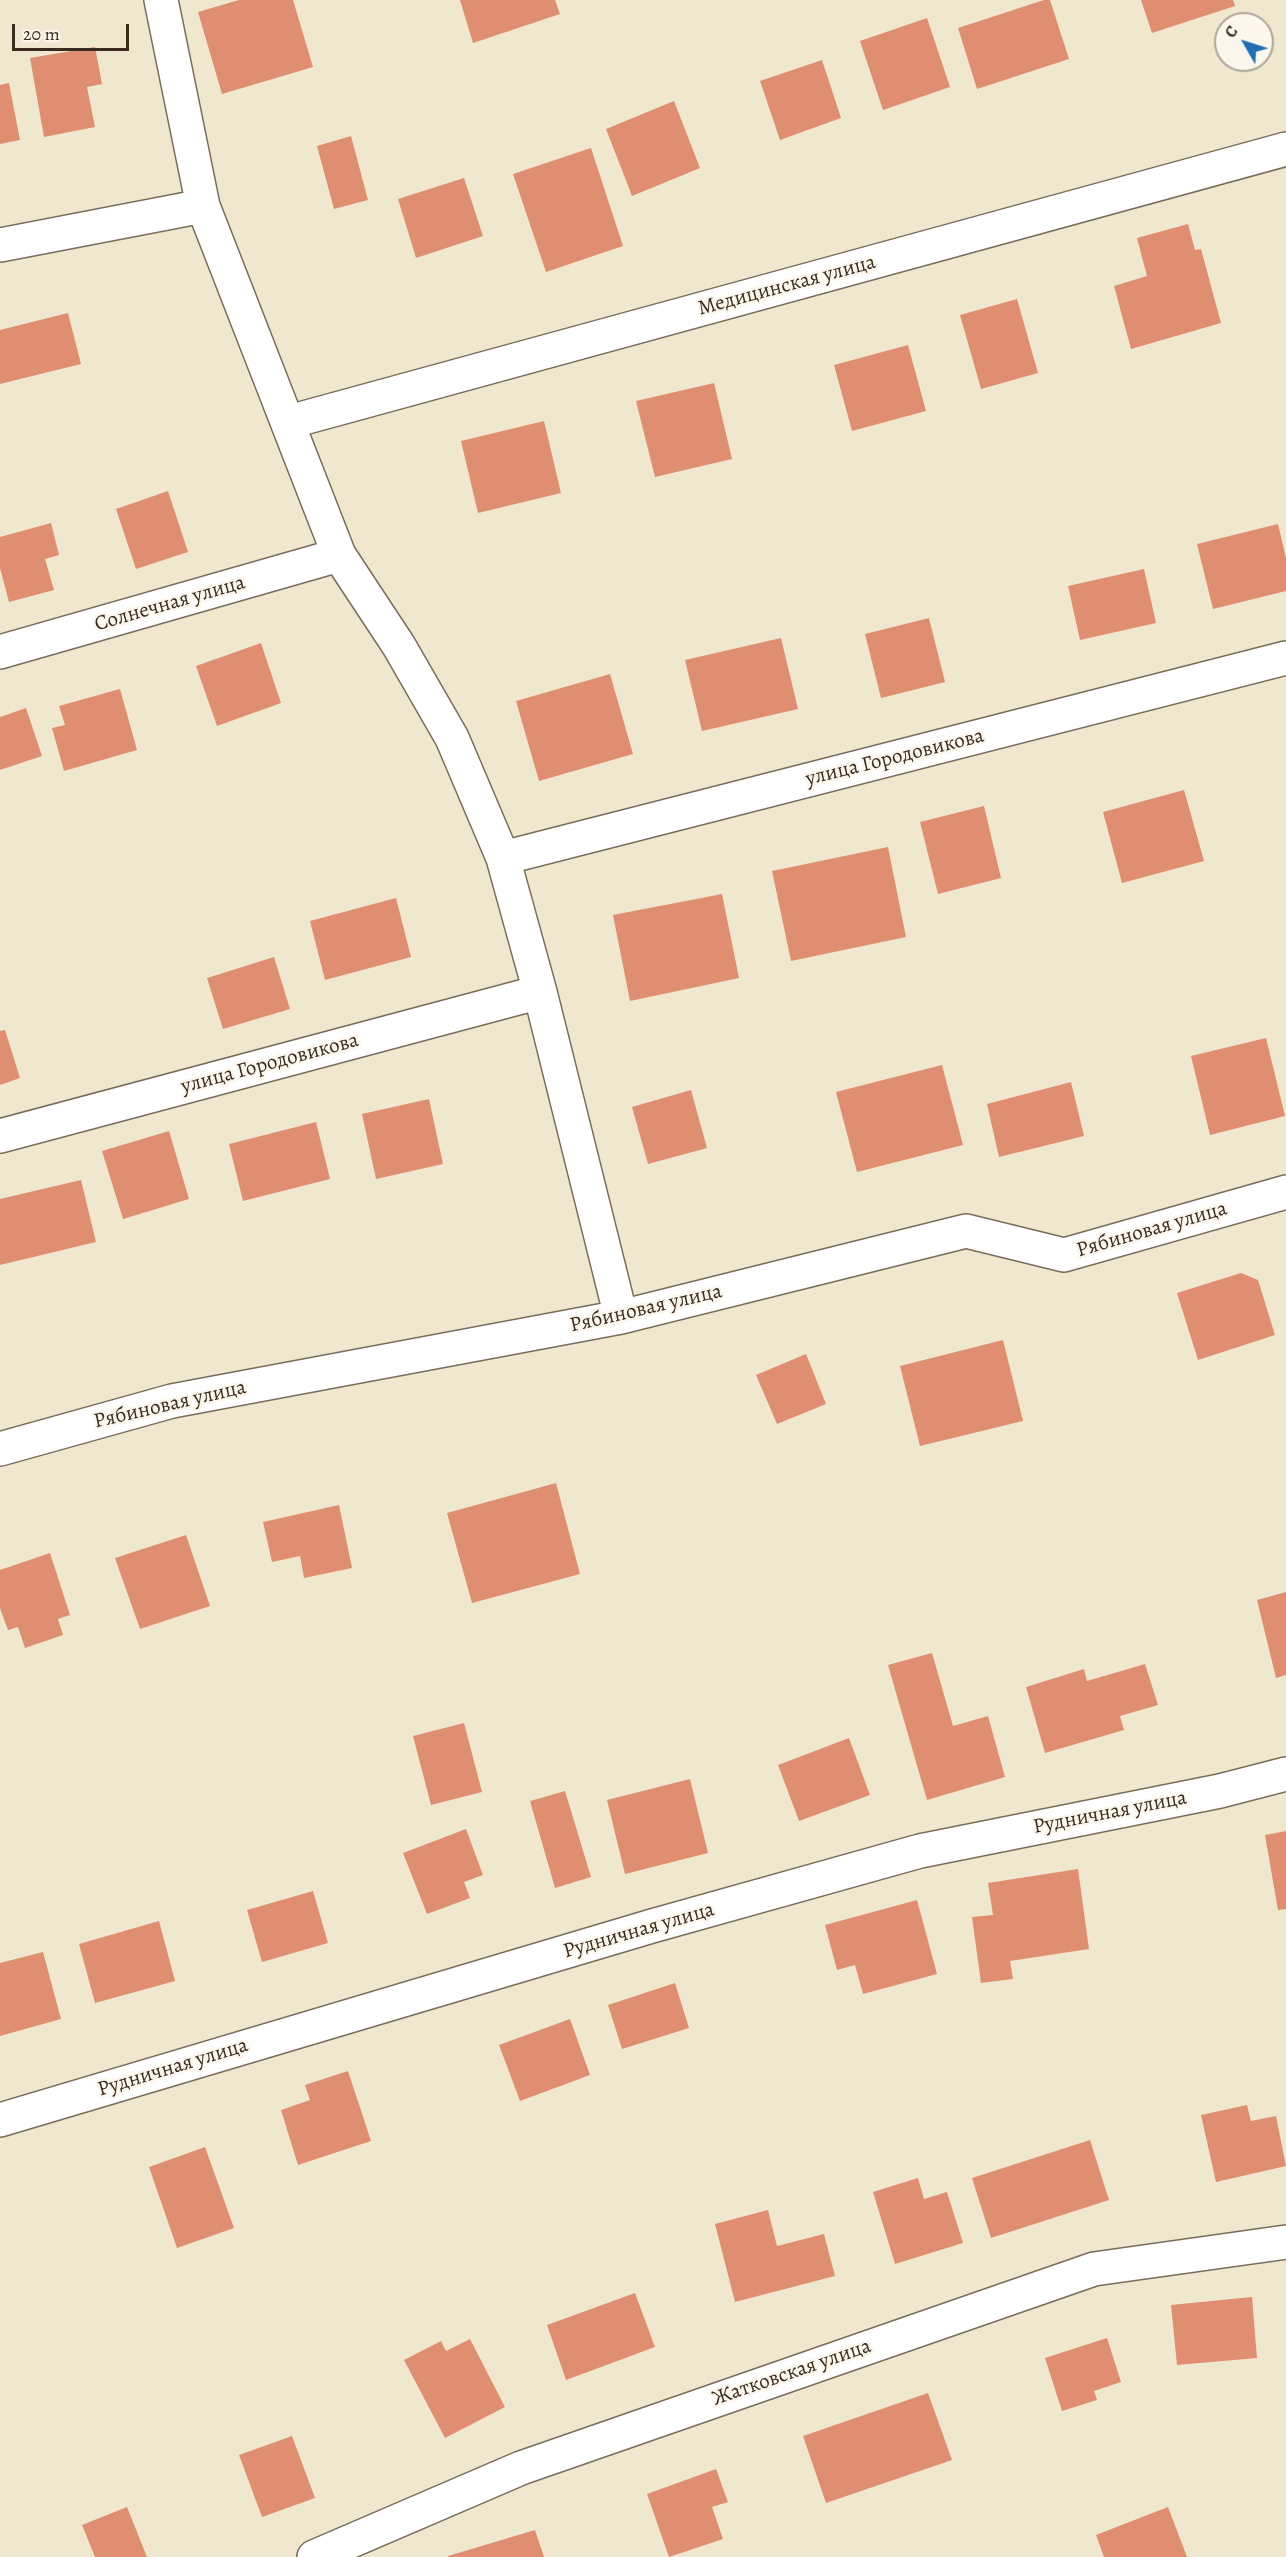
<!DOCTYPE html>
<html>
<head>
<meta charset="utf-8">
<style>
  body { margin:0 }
  #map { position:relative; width:1286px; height:2557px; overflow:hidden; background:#f0e8ce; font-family:Alegreya,serif }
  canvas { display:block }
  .north { position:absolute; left:1214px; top:12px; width:60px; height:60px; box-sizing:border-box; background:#fbf7ec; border:2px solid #aea59a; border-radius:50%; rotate:309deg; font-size:16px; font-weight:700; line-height:24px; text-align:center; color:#3b2a1e }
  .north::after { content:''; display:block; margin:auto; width:21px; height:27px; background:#1f6fb2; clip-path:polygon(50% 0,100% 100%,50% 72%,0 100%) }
  .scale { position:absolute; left:12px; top:24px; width:117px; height:27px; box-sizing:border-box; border:3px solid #3b2a1e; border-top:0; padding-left:8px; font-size:18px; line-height:21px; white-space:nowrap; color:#3b2a1e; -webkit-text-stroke:4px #fbf7ec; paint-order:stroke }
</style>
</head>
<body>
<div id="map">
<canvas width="1286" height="2557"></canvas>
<div class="north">С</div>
<div class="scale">20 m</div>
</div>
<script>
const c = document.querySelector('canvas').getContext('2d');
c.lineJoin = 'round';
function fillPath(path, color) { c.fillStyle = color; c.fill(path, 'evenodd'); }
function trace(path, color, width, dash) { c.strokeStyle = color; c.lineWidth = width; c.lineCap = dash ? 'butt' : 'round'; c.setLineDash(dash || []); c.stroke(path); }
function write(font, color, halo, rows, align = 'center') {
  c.font = font + ' Alegreya,serif'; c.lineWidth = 5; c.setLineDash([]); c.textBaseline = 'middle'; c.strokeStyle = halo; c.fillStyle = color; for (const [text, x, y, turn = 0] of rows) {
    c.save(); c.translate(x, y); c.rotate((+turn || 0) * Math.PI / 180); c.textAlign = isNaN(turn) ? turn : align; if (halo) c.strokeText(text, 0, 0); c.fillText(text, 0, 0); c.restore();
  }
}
fillPath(new Path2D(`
  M239,0H293L313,67L222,94L198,12Z
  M460,0H555L560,14L473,43Z
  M1044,0H1050L1069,59L977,89L958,28Z
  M1141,0H1233L1235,6L1152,33Z
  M927,18L950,87L883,110L860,41Z
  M95,47L102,84L87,87L95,127L44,137L30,58Z
  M822,60L841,118L780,140L760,81Z
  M9,83L20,140L0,144V85Z
  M674,101L700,168L632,196L606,129Z
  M351,136L368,200L334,209L317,146Z
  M591,148L623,246L546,272L513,174Z
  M464,178L483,236L416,258L398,199Z
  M1188,224L1195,250L1201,249L1221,323L1131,349L1114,286L1147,276L1137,238Z
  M1017,299L1038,373L981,389L960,315Z
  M68,313L81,364L0,384V330Z
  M908,345L926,411L852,431L834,365Z
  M714,383L732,459L655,477L636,401Z
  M544,421L561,493L478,513L461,441Z
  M168,491L188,552L136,569L116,509Z
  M51,523L59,555L45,559L54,590L9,602L0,568V537Z
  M1278,524L1286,558V591L1213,609L1197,544Z
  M1144,569L1156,623L1080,640L1068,586Z
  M929,618L945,682L881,698L865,634Z
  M781,638L798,709L702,731L685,660Z
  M261,643L281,703L217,726L196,666Z
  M610,674L633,754L539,781L516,701Z
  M120,689L137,750L64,771L52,728L65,725L59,706Z
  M26,708L42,756L0,770V717Z
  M1184,790L1204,861L1122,883L1103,812Z
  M984,806L1001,878L938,894L920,822Z
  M888,847L906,937L791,961L772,871Z
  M722,894L739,978L630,1001L613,915Z
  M396,898L411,957L325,980L310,921Z
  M274,957L290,1009L223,1029L207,978Z
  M5,1030L20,1078L0,1085V1031Z
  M1266,1038L1285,1116L1210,1135L1191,1056Z
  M942,1065L963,1145L857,1172L836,1092Z
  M1071,1082L1084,1136L999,1157L987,1104Z
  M691,1090L707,1148L648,1164L632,1107Z
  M429,1099L443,1164L376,1179L362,1114Z
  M316,1122L330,1179L243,1201L229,1144Z
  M169,1131L189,1199L123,1219L102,1151Z
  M81,1180L96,1242L0,1265V1199Z
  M1241,1273L1258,1280L1275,1335L1198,1360L1177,1293Z
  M1003,1340L1023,1421L920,1446L900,1366Z
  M806,1354L826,1404L777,1424L756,1375Z
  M556,1483L580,1574L472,1603L447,1513Z
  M339,1505L352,1568L304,1578L300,1556L272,1562L263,1522Z
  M186,1535L210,1606L140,1629L115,1558Z
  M50,1553L70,1615L58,1619L63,1635L25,1648L18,1627L8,1630L0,1608V1570Z
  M1286,1592V1675L1276,1678L1257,1600Z
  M932,1653L953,1726L988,1716L1005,1777L927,1800L888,1665Z
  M1145,1664L1158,1705L1120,1716L1124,1730L1045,1753L1026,1687L1084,1669L1087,1681Z
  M464,1723L482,1792L431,1805L413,1736Z
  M849,1738L870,1795L799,1821L778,1765Z
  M690,1779L708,1853L625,1874L607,1800Z
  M565,1791L591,1877L555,1888L530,1801Z
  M466,1829L483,1875L464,1882L470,1898L427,1914L403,1853Z
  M1286,1831V1909L1278,1910L1265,1835Z
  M1078,1869L1089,1949L1010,1961L1013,1979L981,1983L972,1917L993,1915L988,1883Z
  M313,1891L328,1943L262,1962L247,1910Z
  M917,1900L937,1974L863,1994L855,1965L837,1970L825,1925Z
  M159,1921L175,1981L95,2003L79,1944Z
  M43,1952L61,2019L0,2036V1963Z
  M675,1983L689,2028L622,2049L608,2005Z
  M570,2019L590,2075L520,2101L499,2045Z
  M348,2071L371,2141L298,2165L281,2110L310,2100L305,2085Z
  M1247,2105L1251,2121L1276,2116L1286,2166L1216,2182L1201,2115Z
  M1090,2140L1109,2200L991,2238L972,2178Z
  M205,2147L234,2228L177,2248L149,2167Z
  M918,2178L924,2199L947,2192L963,2243L895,2264L873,2192Z
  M768,2210L777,2246L824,2234L835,2276L735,2302L715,2224Z
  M635,2293L655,2347L566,2380L547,2325Z
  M1252,2297L1257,2358L1177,2365L1171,2305Z
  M1107,2338L1121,2382L1094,2391L1097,2400L1062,2411L1045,2358Z
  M470,2339L505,2407L445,2438L404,2360L441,2341L446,2351Z
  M928,2393L952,2460L826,2503L803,2436Z
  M292,2436L315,2498L262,2517L239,2455Z
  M716,2469L728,2502L712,2507L723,2539L669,2557L647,2494Z
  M127,2507L147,2557H95L82,2525Z
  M1168,2507L1187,2557H1104L1096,2535Z
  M535,2530L544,2557H448V2556Z`), '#e08e71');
const street = new Path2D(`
  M161,0L203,206L339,555L399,646L452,738L503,858L540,992L621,1317
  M0,245L203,206
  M289,422L1286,149
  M0,652L339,555
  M503,858L1286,658
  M0,1136L540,992
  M0,1449L172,1401L621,1317L966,1231L1064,1255L1286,1192
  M0,2120L652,1926L920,1851L1220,1791L1286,1774
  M314,2557L521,2468L1094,2269L1286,2242`);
trace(street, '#7a6c5c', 36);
trace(street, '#fff', 33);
write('21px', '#3b2a1e', '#fbf7ec', [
  ["Медицинская улица",787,286,-15],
  ["Солнечная улица",170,604,-16],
  ["улица Городовикова",895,758,-14],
  ["улица Городовикова",270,1064,-15],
  ["Рябиновая улица",1152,1230,-16],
  ["Рябиновая улица",646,1309,-13],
  ["Рябиновая улица",170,1405,-13],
  ["Рудничная улица",1110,1813,-11],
  ["Рудничная улица",639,1931,-16],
  ["Рудничная улица",173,2068,-17],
  ["Жатковская улица",792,2373,-19]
]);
</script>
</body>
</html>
